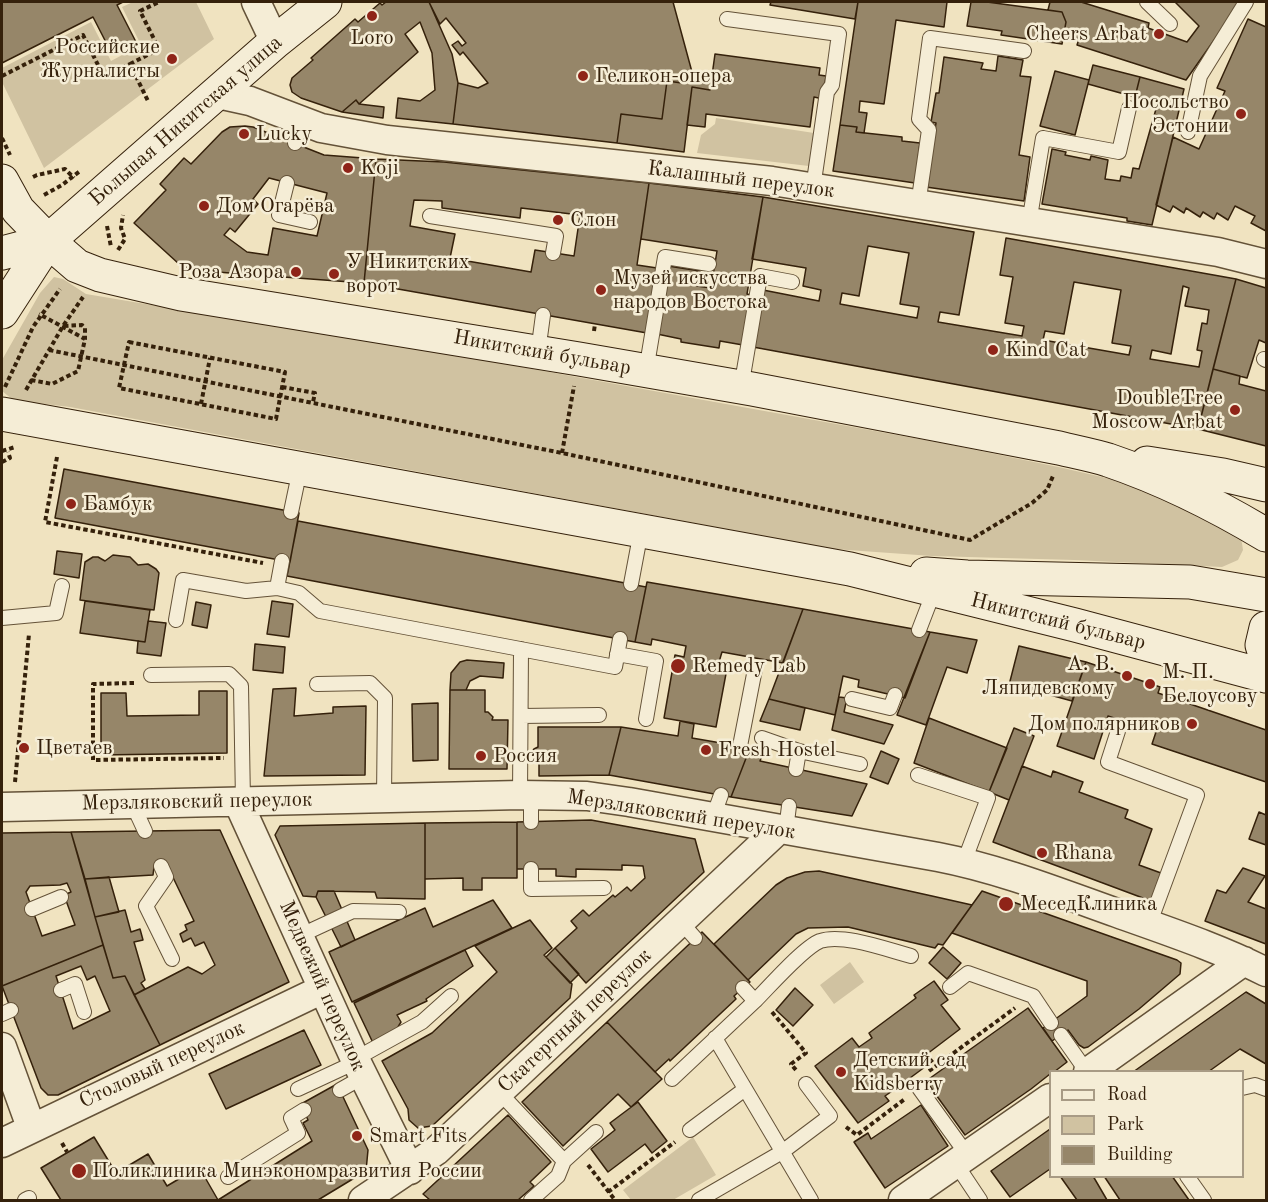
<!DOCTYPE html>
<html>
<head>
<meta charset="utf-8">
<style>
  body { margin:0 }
  #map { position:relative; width:1268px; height:1202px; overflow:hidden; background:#f0e3c0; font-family:"Old Standard TT",serif }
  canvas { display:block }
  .frame { position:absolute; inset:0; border:3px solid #35210b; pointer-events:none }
  .legend { position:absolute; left:1049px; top:1070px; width:195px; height:108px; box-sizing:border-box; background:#f5edd6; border:2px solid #a89b85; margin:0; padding:8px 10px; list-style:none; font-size:18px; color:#35210b }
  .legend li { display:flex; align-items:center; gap:12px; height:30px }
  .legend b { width:30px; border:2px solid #a89b85 }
</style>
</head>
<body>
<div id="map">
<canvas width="1268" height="1202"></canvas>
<div class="frame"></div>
<ul class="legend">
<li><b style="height:8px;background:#f5edd6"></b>Road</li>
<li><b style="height:16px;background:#d0c2a1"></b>Park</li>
<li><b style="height:16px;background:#968669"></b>Building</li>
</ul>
</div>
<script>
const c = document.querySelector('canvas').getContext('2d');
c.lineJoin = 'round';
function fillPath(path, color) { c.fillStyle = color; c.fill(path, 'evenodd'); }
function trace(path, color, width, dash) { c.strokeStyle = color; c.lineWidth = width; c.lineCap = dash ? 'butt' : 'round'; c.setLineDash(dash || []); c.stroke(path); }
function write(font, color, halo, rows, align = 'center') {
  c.font = font + ' "Old Standard TT",serif'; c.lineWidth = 5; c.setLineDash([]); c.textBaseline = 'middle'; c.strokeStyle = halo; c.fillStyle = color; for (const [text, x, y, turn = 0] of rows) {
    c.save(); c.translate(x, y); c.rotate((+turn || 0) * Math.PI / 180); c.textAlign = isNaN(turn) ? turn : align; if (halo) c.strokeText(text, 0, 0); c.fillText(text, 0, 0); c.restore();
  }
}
fillPath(new Path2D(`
  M133,2H196L214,39L44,168L2,82V68L91,22L111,61L141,45L122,7Z
  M716,118L814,133L809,166L697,153L701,135L715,124Z
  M54,277L63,279L86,294L516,366L947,444L1063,468L1128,483L1173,499L1241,537L1243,550L1238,560L1222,567L1074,560L932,556L834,549L70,407L20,401L12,399L2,391V360L40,293Z
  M850,962L864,982L834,1004L820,985Z
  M693,1137L716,1175L673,1200H631L623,1190Z`), '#d0c2a1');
const building = new Path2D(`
  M2,2H123L117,5L136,42L112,54L93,17L2,63Z
  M386,2H429L452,54L458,83L453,124L396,118L398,98L420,101L435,90L432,53L420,22L405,34L418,52L359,104L356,100L342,112L301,98L292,92L290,85L292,78L313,60L311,58L355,19L358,22L380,3L382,5Z
  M429,2H673L692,72L684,71L682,83L667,81L662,119L621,114L617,143L453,124L458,83L478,88L488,83L463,52L460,55L452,45L458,41L462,46L466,43L446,18L440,24Z
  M771,2H858L855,19L770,5Z
  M858,2H947L944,27L896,20L884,104L860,101L859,112L867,113L864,133L856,132L857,127L840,125Z
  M971,2H987L1062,12L1066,22L1062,44L1001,35L1002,31L967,26Z
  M1050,2H1081L1149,23L1148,28L1187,42L1199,26L1175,2H1241L1186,80L1077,45L1079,39L1064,33L1066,22L1062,12L1048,10Z
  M1248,19L1266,27V231L1251,223L1255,216L1235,206L1228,220L1217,213L1214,219L1203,212L1200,217L1186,208L1184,213L1173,206L1170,212L1156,205L1173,137L1199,149L1225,91L1217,88Z
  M715,54L820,68L819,75L826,76L823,99L814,97L810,127L706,114L705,127L687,125L692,87L710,90Z
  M998,56L1023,60L1020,76L1031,77L1019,155L1030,157L1024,201L926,187L936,123L931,122L936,93H939L944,57L983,63L981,69L996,71Z
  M1093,65L1140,77L1135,97L1088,84Z
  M684,71L712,75L710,90L692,87L684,152L617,143L621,114L662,119L667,81L682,83Z
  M1055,71L1089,80L1075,135L1040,126Z
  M1140,77L1184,89L1152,225L1127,221V218L1042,204L1052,149L1066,152L1065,155L1090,160L1091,156L1108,160L1105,179L1120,181L1121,176L1131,178L1133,168L1139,169L1156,109L1149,101L1135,97Z
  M356,100L359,104L384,107L383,118L342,112Z
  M840,125L857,127L856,132L902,137V141L920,143L915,183L833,171Z
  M245,126L253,127L324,155L376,159L364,283L190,270L179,264L134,223L166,190L160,184L184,158L191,164L222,132L230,127ZM269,178L327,193L317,236L273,228L268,255L247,252L224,235L230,228L235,232L258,204L253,199Z
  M376,159L444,162L649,183L637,265L657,268L647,333L364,283ZM414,200L442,201V208L520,218L521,208L580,215L574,256L535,250L531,272L450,258L455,234L410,226Z
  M649,183L763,197L747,294L751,295L743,345L720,341L719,348L681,342V339L657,334L668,266L700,271L697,286L711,288L717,251L641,239Z
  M763,197L974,232L959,315L940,312L938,322L1022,336L1024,326L1005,323L1013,277L1000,275L1006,238L1236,279L1198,429L753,347L763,290L819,301L821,290L803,286L806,268L752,259ZM868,246L909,253L900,304L919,307L917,318L840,304L842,293L859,296ZM1074,282L1121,290L1112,343L1131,346L1129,355L1043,340L1045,331L1064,334ZM1183,286L1189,288L1185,306L1209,310L1207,324L1202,323L1197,350L1202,351L1199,367L1150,359L1152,350L1171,354Z
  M1236,279L1266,288V343L1259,340L1247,378L1213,369Z
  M1213,369L1240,376L1239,384L1266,391V446L1198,429Z
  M64,469L299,513L290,562L55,518Z
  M298,521L646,587L635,642L287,576Z
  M57,551L82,554L79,578L54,574Z
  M113,555L130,557L138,565L148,564L156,569L159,573L154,610L80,600L85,562L93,557H98L105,561Z
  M647,582L803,609L783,663L722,652L719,662L728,663L716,727L664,718L675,655L684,657L686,646L652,639L651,645L635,642Z
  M85,601L150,610L145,642L80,633Z
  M272,601L293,604L289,637L267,634Z
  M196,602L211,605L207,628L192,625Z
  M803,609L930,632L905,698L858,687L859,680L843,676L835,715L769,699Z
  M148,621L166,623L161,656L137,653L138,641L145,642Z
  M930,632L977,640L967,673L947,667L926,725L897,715Z
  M255,644L285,647L283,673L253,670Z
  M1019,646L1086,662L1072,701L1032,690L1030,695L1008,689Z
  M467,660L504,663L503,678L480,676L470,681L466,690H450L451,673L460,662Z
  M1086,662L1160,687L1158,693L1266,730V782L1152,744L1156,732L1108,716L1094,759L1057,746Z
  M296,688L294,716L333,713V707L366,706L365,775L264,776L273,689Z
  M450,690H485V712H488L493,717L492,720H508L507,769H449Z
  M199,691H227V753L101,755V693H126L127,716L199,715Z
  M839,697L847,698L844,712L893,725L884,744L832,730Z
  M769,699L805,708L800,730L760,721Z
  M438,703V760L413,761L412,704Z
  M929,718L1007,748L989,792L914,763Z
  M680,721L694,724L692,738L750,748L731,797L609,775L621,727L678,736Z
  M538,727H621L609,775L539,776V763L534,762L531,753L534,749L538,747Z
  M1014,728L1034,736L1009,800L989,792Z
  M750,748L764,750L760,761L867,784L852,816L731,797Z
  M881,751L899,759L888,784L870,777Z
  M1022,766L1051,777L1053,771L1083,782L1079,792L1128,810L1125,818L1152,829L1139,865L1161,873L1151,901L993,842Z
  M1259,812L1266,815V845L1249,839Z
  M591,820L695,839L704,872L586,983L555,948L577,928L571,921L583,910L589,916L613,895L615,897L627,887L631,891L645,878L643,866L622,865V870L576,869V877L556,876V869H517V822Z
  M517,822V878H482V890H463V878L425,879V823Z
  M425,823V899L377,898L375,892L318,891L316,897L303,896L275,835L280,826Z
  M220,830L289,982L160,1045L134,995L188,967L202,974L215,965L204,942L195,946L191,938L183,942L180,934L187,930L185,925L194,921L167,865L154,867L153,875L85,879L71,832Z
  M71,832L103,945L2,986V833ZM67,883L71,892L64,895L75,925L42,936L26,892L30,886L60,885Z
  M1243,868L1265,876L1248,902L1266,909V944L1205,921L1217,890L1226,893Z
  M819,871L932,896L972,905L943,945L938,944L935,948L848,927L808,928L796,934L748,980L714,944L776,885L787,878L805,872Z
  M109,877L119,912L95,917L85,879Z
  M318,891H334L355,940L341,947L316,897Z
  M982,891L1177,960L1181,963L1180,974L1139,1009L1088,1047L1084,1048L1079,1045L1068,1030L1052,1041L1043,1028L1087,996V981L952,933Z
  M493,900L512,928L352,1002L329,952L425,908L433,927Z
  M125,910L131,932L140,929L143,940L134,942L145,980L141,983L145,989L134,995L125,976L113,978L95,917Z
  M530,920L552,948L544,955L572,984L570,998L432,1126L418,1128L409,1120L408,1109L382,1061L432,1033L497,972L475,946Z
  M702,932L750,982L734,996L736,999L670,1061L669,1059L655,1072L607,1022Z
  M103,945L113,978L125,976L160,1045L58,1095H48L41,1088L2,986ZM81,966L87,980L95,976L110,1011L73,1029L56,976Z
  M943,947L961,963L947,979L929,963Z
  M555,948L579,974L570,983L546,957Z
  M465,950L473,966L426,999L427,1001L397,1015L401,1022L392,1037L374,1045L354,1003Z
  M934,981L948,1000L941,1005L960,1029L927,1054L933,1061L910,1078L911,1084L904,1089L898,1087L885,1096L889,1101L858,1123L815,1066L852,1038L859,1047L872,1038L869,1033L916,998L914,995Z
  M795,988L813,1005L793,1026L776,1010Z
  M1246,992L1266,1004V1064L1240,1049L1208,1072H1133Z
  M1028,1008L1067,1062L1054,1072H1050V1074L1031,1089L965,1135L926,1081Z
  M607,1022L662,1079L631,1107L618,1094L563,1146L522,1102Z
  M304,1030L321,1065L226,1109L209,1074Z
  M337,1084L368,1150L366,1171L318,1200H218L312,1141L303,1123L308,1120L301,1104Z
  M638,1102L667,1141L652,1153L645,1144L608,1172L591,1149L615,1130L610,1123Z
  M921,1105L948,1146L885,1188L854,1142L868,1133L871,1139Z
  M508,1115L551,1162L530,1182L534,1186L518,1200H430L423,1194Z
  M1050,1129V1169L1010,1197L991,1171Z
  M94,1137L116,1173L148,1154L167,1186L199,1167L218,1200H61L41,1168Z
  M1060,1176H1093L1107,1200H1077Z
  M1104,1176H1172L1189,1200H1120Z`);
fillPath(building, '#968669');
trace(building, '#35210b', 1.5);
const lane = new Path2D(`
  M1147,2L1170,24
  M727,19L839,34L832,85L827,92L813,188
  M1188,132L1200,76L1246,2
  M295,143L299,121
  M287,183L279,215L310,222
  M918,205L929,130L919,119L930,38L1024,51
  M430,216L556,236L553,253
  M1029,223L1043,138L1119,152L1129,108
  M538,352L543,315
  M1264,359L1266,360
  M646,371L665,257L709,264
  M741,388L760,276L792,282
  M291,512L300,469
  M631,584L641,531
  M277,588L299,593L320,611L615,667L620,639
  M2,618L56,613L62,586
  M176,620L183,580L246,591L277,588L282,561
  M919,630L934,591
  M617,654L656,661L646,719
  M151,675L229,674L241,686L243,801
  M317,684L370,683L385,698L384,798
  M852,699L890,708L895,695
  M521,716L599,715
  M1118,731L1108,762L1197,795L1149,925
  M762,738L799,751L860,764
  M740,746L755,669
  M796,769L799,751
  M918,775L988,798L964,862
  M520,795L521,649
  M531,795V822
  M132,803L145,831
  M713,817L721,795
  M786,830L789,806
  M161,866L166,877L146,906L172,959
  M531,869V889L604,888
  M32,909L61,897
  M681,922L695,938
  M299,936L353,911L399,912
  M950,987L968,973L1033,996L1051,1023
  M61,990L75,984L84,1012
  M755,1001C770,986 803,948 820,941C843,933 888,950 911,956
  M2,1014L11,1010
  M1061,1035L1087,1072
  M715,1038L811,1200
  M355,1059L422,1022L451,996
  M672,1079L755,1001L743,988
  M919,1088L968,1156
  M1242,1088L1255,1085L1266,1089
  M298,1089L356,1062
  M340,1090L363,1077
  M499,1092L564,1161L596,1132
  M690,1130L745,1089
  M956,1164L980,1200
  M1187,1176L1204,1200
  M228,1177L298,1133L291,1118L304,1110
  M25,1200L29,1198
  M531,1200L558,1176L564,1161
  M699,1200L782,1152L830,1116L806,1084`);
const street = new Path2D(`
  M256,2L275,42
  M218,94L250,101L321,128L387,140L772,181L1218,252L1266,264
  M238,802L355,1059L410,1170
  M2,807L520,795L587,796L629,802L938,857C1000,869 1058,892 1117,913C1167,931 1219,948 1266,972
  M2,1047L31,1127
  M1088,1072L1244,961
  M2,1143L323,989
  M363,1200L436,1151L779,829
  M903,1200L1050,1098`);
const secondary = new Path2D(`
  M2,181L18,210L48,241L77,266L100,275L181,294L579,359L752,389L1059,448C1075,452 1092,455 1108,460C1164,479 1216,505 1266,535
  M2,253L48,241
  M2,312L48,241L275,42L325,2
  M2,414L850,569L1075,625L1266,676
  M1147,463L1223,475L1266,485
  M926,574L967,577L1190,582L1266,595
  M1266,628L1262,645L1266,658`);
trace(lane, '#645238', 16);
trace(street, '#645238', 31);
trace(secondary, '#35210b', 35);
trace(new Path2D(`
  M130,64L159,49L140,11L159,2
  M2,76L83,35L104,77L130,64L148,101
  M2,138L10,155
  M33,177L37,175L65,169L74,178
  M44,195L62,185L80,171
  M107,226L111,247
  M118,250L125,239L121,228L123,215
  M64,326L82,325L85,328V339
  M594,331L595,324
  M129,342L285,372L276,419L119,388Z
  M49,350L562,453L970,540L1032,503L1047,490L1053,476
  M31,380L52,384L78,371L85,339L39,314
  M5,387L33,327L60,289
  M282,387L315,393L313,402
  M26,390L63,326L83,297
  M201,404L210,358
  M2,451L15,447
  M562,453L574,386
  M57,457L45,522L263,563
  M2,462L10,458L8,452
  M134,683L93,684V760L224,758
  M15,782L29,634
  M772,1012L806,1053L791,1064L796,1070
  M929,1071L1015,1008
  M846,1127L857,1135L905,1099
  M62,1143L67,1152
  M588,1165L615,1200
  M608,1192L675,1142`), '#35210b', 4, [4.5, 3]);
trace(lane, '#f5edd6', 14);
trace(street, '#f5edd6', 28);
trace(secondary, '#f5edd6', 33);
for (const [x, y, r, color] of [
  [372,16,6,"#8f2418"],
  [1159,34,6,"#8f2418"],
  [172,59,6,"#8f2418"],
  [583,76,6,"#8f2418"],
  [1241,114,6,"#8f2418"],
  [244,134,6,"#8f2418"],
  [348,168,6,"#8f2418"],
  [204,206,6,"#8f2418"],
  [558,220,6,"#8f2418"],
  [296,272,6,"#8f2418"],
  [334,274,6,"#8f2418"],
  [601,290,6,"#8f2418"],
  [993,350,6,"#8f2418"],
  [1235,410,6,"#8f2418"],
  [71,504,6,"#8f2418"],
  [678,666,8,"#8f2418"],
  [1127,676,6,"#8f2418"],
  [1150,684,6,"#8f2418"],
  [1192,724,6,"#8f2418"],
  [24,748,6,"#8f2418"],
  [706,750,6,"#8f2418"],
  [481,756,6,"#8f2418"],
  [1042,853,6,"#8f2418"],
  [1006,904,8,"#8f2418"],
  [841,1072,6,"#8f2418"],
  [357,1136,6,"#8f2418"],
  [79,1171,8,"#8f2418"]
]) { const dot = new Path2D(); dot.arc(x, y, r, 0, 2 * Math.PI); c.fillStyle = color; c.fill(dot); trace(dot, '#f5edd6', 2); }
write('21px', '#35210b', '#f5edd6', [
  ["Cheers Arbat",1147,34,"right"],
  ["Loro",372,38,"center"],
  ["Российские",160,47,"right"],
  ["Журналисты",160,71,"right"],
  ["Геликон-опера",595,76],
  ["Посольство",1229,102,"right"],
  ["Эстонии",1229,126,"right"],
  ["Lucky",256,134],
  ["Koji",360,168],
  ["Дом Огарёва",216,206],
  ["Слон",570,220],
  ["У Никитских",346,262],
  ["ворот",346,286],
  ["Роза Азора",284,272,"right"],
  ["Музей искусства",613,278],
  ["народов Востока",613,302],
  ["Kind Cat",1005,350],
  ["DoubleTree",1223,398,"right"],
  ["Moscow Arbat",1223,422,"right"],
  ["Бамбук",83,504],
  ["А. В.",1115,664,"right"],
  ["Ляпидевскому",1115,688,"right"],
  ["Remedy Lab",692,666],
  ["М. П.",1162,672],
  ["Белоусову",1162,696],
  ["Дом полярников",1180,724,"right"],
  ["Цветаев",36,748],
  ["Fresh Hostel",718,750],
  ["Россия",493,756],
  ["Rhana",1054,853],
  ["МеседКлиника",1020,904],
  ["Детский сад",853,1060],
  ["Kidsberry",853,1084],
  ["Smart Fits",369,1136],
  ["Поликлиника Минэкономразвития России",92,1171]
], 'left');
write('21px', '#35210b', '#f5edd6', [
  ["Большая Никитская улица",186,121,-41],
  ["Калашный переулок",741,180,7],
  ["Никитский бульвар",542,353,10],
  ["Никитский бульвар",1058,622,14],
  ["Мерзляковский переулок",197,802,-1],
  ["Мерзляковский переулок",681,815,9],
  ["Медвежий переулок",322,986,66],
  ["Скатертный переулок",575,1021,-43],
  ["Столовый переулок",162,1065,-25]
]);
</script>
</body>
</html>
